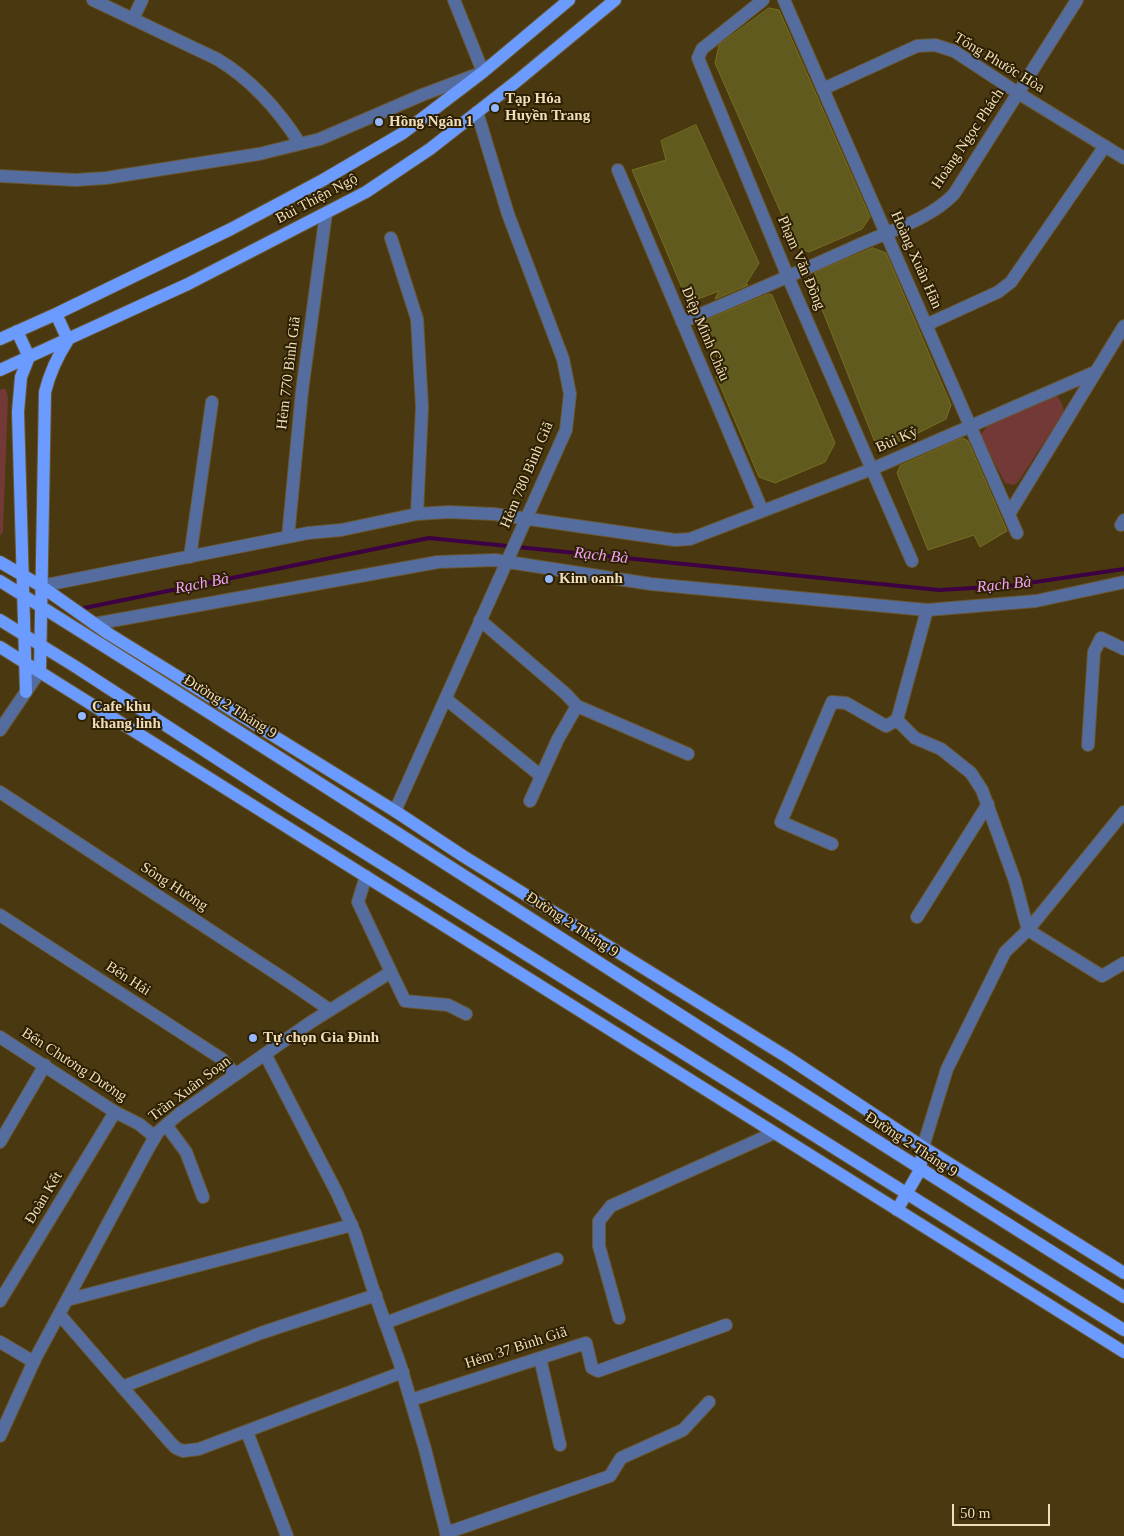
<!DOCTYPE html>
<html>
<head>
<meta charset="utf-8">
<style>
  body { margin:0 }
  #map { position:relative; width:1124px; height:1536px; overflow:hidden; background:#4a3811; font-family:"Times New Roman",serif }
  canvas { display:block }
  .scale { position:absolute; left:952px; top:1504px; width:98px; height:22px; box-sizing:border-box; border:2px solid #efddbb; border-top:0; padding-left:6px; font-size:15px; line-height:18px; white-space:nowrap; color:#efddbb; -webkit-text-stroke:4px #2d2002; paint-order:stroke }
</style>
</head>
<body>
<div id="map">
<canvas width="1124" height="1536"></canvas>
<div class="scale">50 m</div>
</div>
<script>
const c = document.querySelector('canvas').getContext('2d');
c.lineJoin = 'round';
function fillPath(path, color) { c.fillStyle = color; c.fill(path, 'evenodd'); }
function trace(path, color, width, dash) { c.strokeStyle = color; c.lineWidth = width; c.lineCap = dash ? 'butt' : 'round'; c.setLineDash(dash || []); c.stroke(path); }
function write(font, color, halo, rows, align = 'center') {
  c.font = font + ' "Times New Roman",serif'; c.lineWidth = 4; c.setLineDash([]); c.textBaseline = 'middle'; c.strokeStyle = halo; c.fillStyle = color; for (const [text, x, y, turn = 0] of rows) {
    c.save(); c.translate(x, y); c.rotate((+turn || 0) * Math.PI / 180); c.textAlign = isNaN(turn) ? turn : align; if (halo) c.strokeText(text, 0, 0); c.fillText(text, 0, 0); c.restore();
  }
}
fillPath(new Path2D(`
  M2,389H6L8,397L3,531L2,534L0,535V390Z
  M1057,395L1062,404L1064,412L1018,482L1014,485L1005,483L980,435L989,425Z`), '#723936');
trace(new Path2D(`
  M84,608L429,538L939,590L1008,586L1124,569`), '#3e0044', 4);
const building = new Path2D(`
  M769,8L779,10L870,217L862,229L809,252L796,247L715,63L719,45Z
  M696,125L759,263L746,284L748,285L715,299L719,291L698,299L685,295L632,170L666,160L661,141Z
  M873,248L886,253L951,405L946,419L892,446L874,440L812,284L815,273Z
  M769,294L772,295L835,443L825,462L775,483L759,477L716,376L721,368L705,325L707,320Z
  M963,438L968,441L1007,531L980,547L974,535L928,550L897,473L900,466Z`);
fillPath(building, '#605a1f');
trace(building, '#776f1e', 1);
const minor = new Path2D(`
  M93,0L217,59C252,80 278,109 300,144
  M763,0L702,49L698,58L788,277L912,561
  M784,0L1017,533
  M133,19L142,0
  M823,89L917,46L935,45L954,51L1018,93L1124,158
  M618,170L762,510
  M0,176L75,180L106,178L259,154L320,139L422,95L483,72L454,0
  M391,238L417,319L422,407L417,514
  M682,322C742,297 801,271 861,244C892,230 930,219 954,194L1077,0
  M926,325L998,292L1011,282L1105,146
  M1009,514L1124,326
  M1121,525L1124,520
  M288,537L302,391L326,213
  M190,557L212,402
  M41,586L308,533L341,530L417,514L449,512L494,514L675,540L690,539L872,469L1095,372
  M480,620L566,694L577,706L688,754
  M94,624L438,562L495,560L651,584L927,610L1036,601L1124,582
  M446,699L541,776
  M897,720L915,738L941,749L971,773L982,790L1015,881L1028,930L1102,976L1124,963
  M0,730L40,671
  M1088,745L1094,652L1101,638L1124,649
  M0,792L289,982L330,1010
  M530,801L558,739L577,706
  M395,811L566,430L570,394L563,359L508,214L477,112
  M832,844L781,822L832,702L846,703L886,726L897,720L927,610
  M0,915L222,1059L235,1074
  M917,917L988,804
  M391,972L405,1001L448,1005L466,1014
  M0,1037L115,1112L139,1124L155,1137
  M265,1054L337,1193L355,1233L372,1286L400,1364L425,1449L447,1536
  M166,1125L186,1152L203,1197
  M0,1142L45,1065
  M923,1147L947,1069L1005,952L1028,930L1124,812
  M67,1300L352,1225
  M0,1301L115,1112
  M59,1314L170,1442L176,1448L183,1451L199,1449L403,1372
  M619,1318L599,1246V1221L611,1206L774,1133
  M385,1323L557,1259
  M0,1342L34,1362
  M540,1358L560,1445
  M122,1387L261,1333L376,1295
  M411,1400L586,1343L592,1368L598,1371L726,1325
  M247,1432L287,1536
  M0,1436L35,1359L148,1149L158,1132L179,1114L311,1022L391,972L358,902L366,876
  M446,1533L610,1476L621,1458L683,1430L709,1402`);
const major = new Path2D(`
  M17,331L29,357L21,377L18,412L26,692
  M0,339L56,314L231,229L323,180L403,133L483,72L569,0
  M0,370L188,284L366,192L430,149L517,81L615,0
  M0,562L41,586L109,634L395,811L463,856L787,1057L923,1147L1124,1273
  M0,581C378,816 747,1062 1124,1297
  M0,620L76,667L282,801L1124,1330
  M0,647L1124,1352
  M40,671L45,392C50,372 57,357 68,340L56,314
  M897,1210L920,1170L923,1147`);
trace(minor, '#685630', 14);
trace(major, '#685630', 14);
trace(minor, '#556d9e', 12);
trace(major, '#6c9bff', 12);
for (const [x, y, r, color] of [
  [495,108,5,"#94b7fd"],
  [379,122,5,"#94b7fd"],
  [549,579,5,"#94b7fd"],
  [82,716,5,"#94b7fd"],
  [253,1038,5,"#94b7fd"]
]) { const dot = new Path2D(); dot.arc(x, y, r, 0, 2 * Math.PI); c.fillStyle = color; c.fill(dot); trace(dot, '#2d2002', 2); }
write('15px', '#efddbb', '#2d2002', [
  ["Tống Phước Hòa",999,63,31],
  ["Hoàng Ngọc Phách",968,139,-56],
  ["Bùi Thiện Ngộ",317,199,-28],
  ["Hoàng Xuân Hãn",916,260,66],
  ["Phạm Văn Đồng",801,263,67],
  ["Diệp Minh Châu",705,334,67],
  ["Hẻm 770 Bình Giã",289,373,-83],
  ["Bùi Kỷ",897,440,-24],
  ["Hẻm 780 Bình Giã",527,475,-67],
  ["Đường 2 Tháng 9",230,707,32],
  ["Sông Hương",174,887,33],
  ["Đường 2 Tháng 9",572,925,33],
  ["Bến Hải",128,979,33],
  ["Bến Chương Dương",74,1065,33],
  ["Trần Xuân Soạn",190,1089,-37],
  ["Đường 2 Tháng 9",911,1145,33],
  ["Đoàn Kết",44,1198,-59],
  ["Hẻm 37 Bình Giã",516,1348,-18]
]);
write('bold 15px', '#efddbb', '#2d2002', [
  ["Tạp Hóa",505,99],
  ["Huyền Trang",505,116],
  ["Hồng Ngân 1",389,122],
  ["Kim oanh",559,579],
  ["Cafe khu",92,707],
  ["khang linh",92,724],
  ["Tự chọn Gia Đình",263,1038]
], 'left');
write('italic 16px', '#f4a1fc', '#2d2002', [
  ["Rạch Bà",601,556,6],
  ["Rạch Bà",202,584,-11],
  ["Rạch Bà",1004,585,-6]
]);
</script>
</body>
</html>
